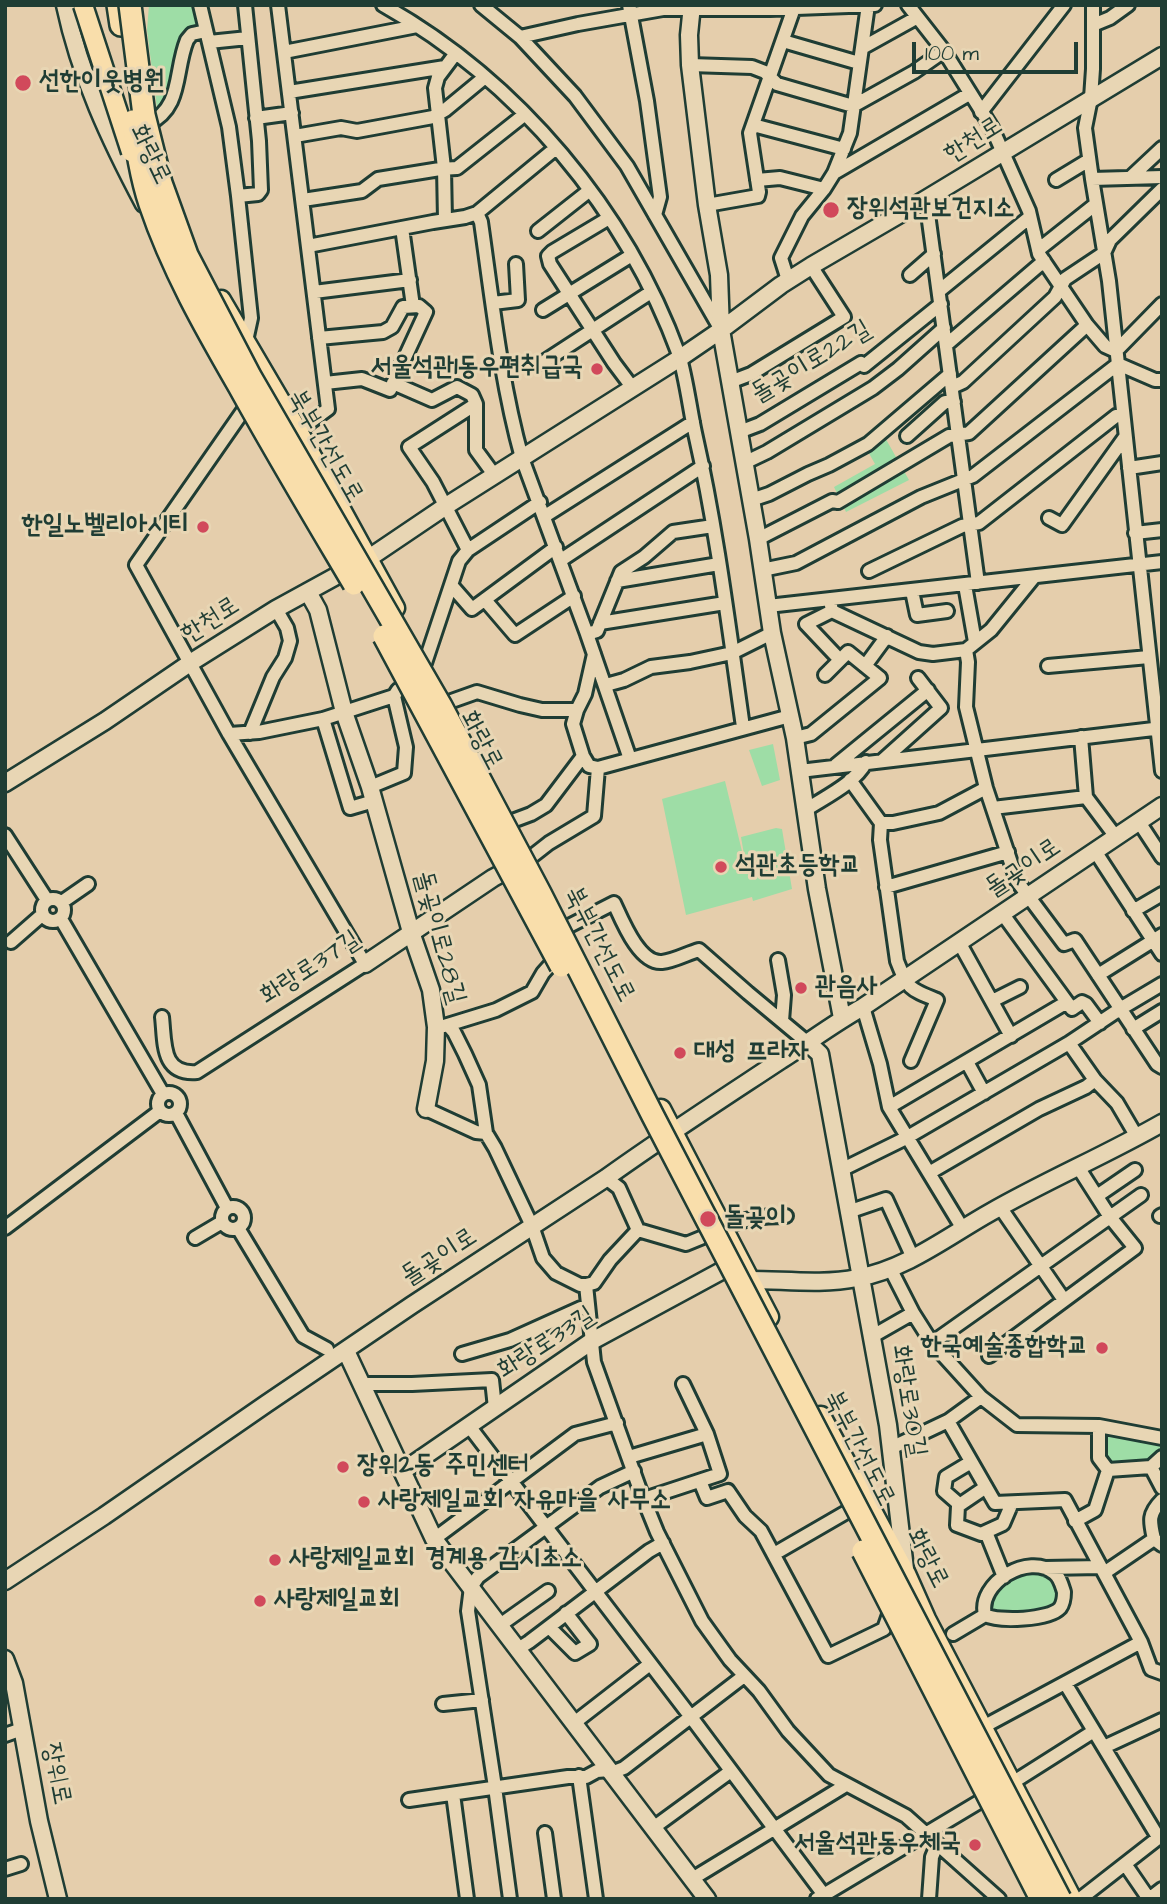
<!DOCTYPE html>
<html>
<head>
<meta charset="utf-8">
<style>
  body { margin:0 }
  #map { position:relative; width:1167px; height:1904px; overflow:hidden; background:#e5ceac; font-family:"Architects Daughter",sans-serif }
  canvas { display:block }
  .frame { position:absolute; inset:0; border:7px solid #1f3d34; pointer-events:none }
  .scale { position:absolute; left:912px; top:42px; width:166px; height:32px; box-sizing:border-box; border:4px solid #1f3d34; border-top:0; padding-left:9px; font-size:21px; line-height:24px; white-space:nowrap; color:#1f3d34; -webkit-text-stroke:5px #e8d6b4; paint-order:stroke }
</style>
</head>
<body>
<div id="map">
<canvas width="1167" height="1904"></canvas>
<div class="frame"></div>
<div class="scale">100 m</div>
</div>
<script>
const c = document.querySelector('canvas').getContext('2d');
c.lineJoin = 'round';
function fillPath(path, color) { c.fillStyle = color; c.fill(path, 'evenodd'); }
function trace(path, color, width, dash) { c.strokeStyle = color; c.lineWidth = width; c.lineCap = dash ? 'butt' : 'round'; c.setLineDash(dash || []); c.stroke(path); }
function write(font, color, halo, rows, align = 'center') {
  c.font = font + ' "Architects Daughter","Poor Story",sans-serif'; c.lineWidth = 6; c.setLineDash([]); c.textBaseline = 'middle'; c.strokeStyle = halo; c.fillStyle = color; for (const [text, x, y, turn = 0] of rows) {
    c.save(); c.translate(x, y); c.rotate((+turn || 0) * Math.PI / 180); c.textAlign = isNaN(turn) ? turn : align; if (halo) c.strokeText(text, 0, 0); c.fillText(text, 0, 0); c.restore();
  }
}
fillPath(new Path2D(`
  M149,5H196L202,28L188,32L165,107L157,109L147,30Z
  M883,434L909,480L846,512L834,487L875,464L866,448Z
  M773,744L780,780L762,786L749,750Z
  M725,781L747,872L741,837L776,828L782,829L792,889L753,901L752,897L686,915L662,799Z
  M1099,1426L1162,1438V1455L1151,1467L1108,1470Z
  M1019,1569L1051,1571L1062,1588L1060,1608L1031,1617L984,1611L985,1600Z`), '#9edda6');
const street = new Path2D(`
  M200,5L229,127L238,196L251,318L246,341
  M278,5L328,409L298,431
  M383,5C518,81 626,210 679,355C686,377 690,410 695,433C717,530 729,629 743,727
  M481,5L520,37L575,96L627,166L720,328
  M629,5L647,101L660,197L655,215
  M908,5L944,51L992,128L1029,211L1039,254L1087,325L1105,346L1116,351L1162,304
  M1093,5V69L1091,98L1085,128L1092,179L1109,281L1162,771
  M1093,25L1110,18L1128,5
  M520,37L578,24L663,9H770L875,5
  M783,41L859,63
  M209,42L248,38
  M862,48L916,18
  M284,52L417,26
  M690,65L752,67L765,72L777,84L853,106L914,72L944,51
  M289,92L445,67
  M981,112L1064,5
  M256,118L292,113
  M148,124C183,107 174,72 187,40L192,34L206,31
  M753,125L844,149
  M295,136L341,128L357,131L433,117L445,110L485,77
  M834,173L969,94
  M1130,178L1162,148
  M1092,179L1162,177
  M757,180L780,178L824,189
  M1056,180L1089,160
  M238,196L258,194L261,190L259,141L245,5
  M926,199L978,583
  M303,200L362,191L378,179L440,169L457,168L524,115
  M707,205L758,196L759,192L750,133L794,8
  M477,213L481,222C492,299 501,383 522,458L587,634L630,759
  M609,218L552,252L548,256L550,264L614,363L632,387
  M445,220L444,168L435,88L438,77L456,53
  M402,228L413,306
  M538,231L590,190
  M308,246L433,222L465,217L477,213L556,148
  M1038,250L1096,204
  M910,275L934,254
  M788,280L781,258L802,216L824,189L834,173L850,133L868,5
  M939,291L1030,217
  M314,292L410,280
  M493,303L518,300L516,264
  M543,310L632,255
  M319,338L383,332L392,327L403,307L419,306L426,312L390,390L362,379L325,383
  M946,345L1044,261
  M542,363L651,292
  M730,382L751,374L844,317L811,266
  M393,383L432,400L457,387L472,395L476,404V450L495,476
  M952,387L963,382L1055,297L1065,279L1104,253L1110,240L1162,189
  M739,432L760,424L861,363L864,366L941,304
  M907,436L945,402H954
  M744,463L767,452L873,388L898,369L944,328
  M1129,468L1162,463
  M751,500L769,494L808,474L829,465L868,444L950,374
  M545,516L693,422
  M1049,518L1062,525L1125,437
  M1135,533L1162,530
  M758,539L832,501L838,502L949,436L969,433L1087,325
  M468,550L540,502
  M561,560L703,466
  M762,570L796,563L921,497L973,476L1118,364L1155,380H1162
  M869,571L962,526L979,523L1116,416L1123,415
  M617,581L719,564
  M451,585L472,609L556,547
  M965,585L975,642
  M912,591L917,615L947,611
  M485,600L515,635L574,596
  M830,600L832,611L919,652L933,654L966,650L991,630L1034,577
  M768,606L1162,562
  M832,611L806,624L840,660
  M600,623L725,603
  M587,634L597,631L621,572L644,557L673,532L713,526
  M966,650L968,662L966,707L986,788L1017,881L1064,944L1075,940L1157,1064L1162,1067
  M425,663L459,561L468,550L433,482L409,447L476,404
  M865,666L887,636
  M1048,666L1149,657
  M606,685L624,680L651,667L690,662L732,653L772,633
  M446,703L477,692L520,705L542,710H577
  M323,719L350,808L374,801
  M250,733L273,677L285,658L290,641L287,628L276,609
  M229,734L259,732L323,719L394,696
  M1081,737L1086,797L1116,837
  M795,738L811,734L880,678L848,652L825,675
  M583,756L589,766L598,768L790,716
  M883,760L941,708L918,678
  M836,765L928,690
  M800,771L1162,728
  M850,780L881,823H893L939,813L986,788
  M370,787L404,773L406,747L394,696L398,690
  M993,808L1086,797
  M807,809C827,796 855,783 866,762
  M1139,822L1162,857
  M507,823L531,814L546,805L583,756L573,724L577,710L585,694L594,654
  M881,823L880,840L897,961C908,989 909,989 937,1000L911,1061
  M5,835L47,900
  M1095,851L1162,954
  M526,861L549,843L594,816L598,768
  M886,887L1008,852
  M42 910a11 11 0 1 1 22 0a11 11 0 1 1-22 0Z
  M62,902L88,884
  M1133,911L1162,894
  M1002,913L1072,1009L1082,1002L1086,1004L1100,1023
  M61,919L163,1094
  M563,929L614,903C622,920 639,964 662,962C674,961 688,953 699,950L748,993L808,1043
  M11,942L43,914
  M959,942L1011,1036
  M778,960L784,995L782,1021
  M1098,975L1162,935
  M992,1001L1020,987
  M863,1007L880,1064L889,1107L963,1229
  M162,1017C165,1043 161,1075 197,1072L365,964L229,734L136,565L250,401
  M448,1025L454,1032L465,1054L479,1085L486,1133L495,1148L532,1226L543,1258L556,1273L580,1285H586
  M444,1026L496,1010L532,992L543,973L560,954
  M1133,1029L1162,1011
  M1069,1043L1095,1080L1117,1103L1137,1137
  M967,1062L984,1093
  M158 1104a11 11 0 1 1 22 0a11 11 0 1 1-22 0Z
  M889,1107L1067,1002
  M426,1109L476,1132L486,1133
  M176,1113L227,1208
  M841,1170L906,1138L1069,1043L1120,1009L1162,984
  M929,1173L1039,1109L1086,1087L1095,1080
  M606,1178L619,1188L638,1230L686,1244L708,1235
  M1097,1196L1135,1170
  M222 1218a11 11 0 1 1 22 0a11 11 0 1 1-22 0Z
  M1000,1207L1064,1300
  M848,1212L886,1199L913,1258
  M1160,1216L1162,1215
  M5,1228L160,1111
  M238,1228L303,1336L327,1349
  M723,1228C747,1218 760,1216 786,1216
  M195,1238L222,1222
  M890,1268L913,1313L932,1343L981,1397L1017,1425L1099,1426L1162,1438
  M586,1285L594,1362L640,1490L657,1532L702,1621L730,1660L759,1691L788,1731L829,1775L906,1816L999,1899
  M586,1285L594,1283L610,1260L638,1230
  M871,1337L913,1313
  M932,1343L1141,1195
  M462,1354L510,1340L581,1308L588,1307
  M989,1356L1135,1248L1110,1217L1078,1167
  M361,1384H412L492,1380L495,1408
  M948,1421L995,1503L1065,1500L1141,1642
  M469,1426L691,1717L827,1899
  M1099,1426V1458L1108,1470
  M891,1448L948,1421L981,1397
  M629,1457L707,1434
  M1151,1467L1162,1457
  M700,1481L707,1498L728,1491L745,1516L761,1531L828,1656L884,1629L892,1606
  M986,1487L958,1506L957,1525L981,1534L1003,1524L1012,1503
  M644,1499L720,1474L707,1434L683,1384
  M1162,1500C1148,1514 1150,1521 1154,1539L1162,1545
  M960,1505L944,1491L946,1477L971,1462
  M1075,1521L1095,1510L1108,1470L1151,1467L1162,1488
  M986,1532L1004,1577
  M434,1539L575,1434L617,1423
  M774,1554L850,1510
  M1045,1568L1101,1567
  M1104,1573L1154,1539
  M500,1625L548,1591
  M549,1627L575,1653L590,1644L566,1613
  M953,1634L985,1615C977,1583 1029,1552 1054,1573C1060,1577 1062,1586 1064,1592C1064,1598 1063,1604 1060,1608C1049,1620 999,1622 985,1615
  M518,1649L529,1642L649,1551L663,1543
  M1065,1683L1158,1837
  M443,1704L482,1700
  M574,1723L650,1664
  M983,1727L1141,1642L1151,1669L1162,1673
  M5,1735L22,1729
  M1104,1747L1162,1720
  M611,1773L624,1768L744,1676
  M579,1776L596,1899
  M1012,1783L1094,1731
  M453,1794L467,1899
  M409,1800L568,1777H586L597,1771L609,1770
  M653,1828L731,1771
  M545,1833L554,1899
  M1125,1864L1149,1899
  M5,1869L21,1864
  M692,1879L846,1785
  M510,1899L495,1787L468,1611L471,1587L478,1577L600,1487L634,1471
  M817,1899L994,1793
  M929,1899L932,1857L937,1845
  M1080,1899L1162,1835
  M1149,1899L1162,1889`);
const secondary = new Path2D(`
  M65,5C80,76 110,140 144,204
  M692,5L689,35L690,65L707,205L719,275L721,330L758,539L772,633L795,738L817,889L842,1018
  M308,592L318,610L344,712L370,787L411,932L431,990L436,1027L435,1061L426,1109
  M5,783L105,721L190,663L276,609L369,558L446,506L680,358L721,330L781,285L811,266L926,199L1162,56
  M365,964L493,878L517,865
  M808,1043L820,1054L888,1425L905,1569
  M750,1280C785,1280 822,1285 857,1278C907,1269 948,1236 991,1212C1047,1180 1106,1155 1162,1123
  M346,1351L434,1539L707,1899
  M403,1471L592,1341L725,1269
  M5,1581L104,1516L266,1404L412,1305L606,1178C663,1137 722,1099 781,1060C808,1043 834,1023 863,1007L1162,806
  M5,1659L14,1683L39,1821L58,1899`);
const primary = new Path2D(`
  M221,300L298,431L395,608
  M661,1109L769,1317
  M821,1416L906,1574L926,1619L1072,1899`);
const highway = new Path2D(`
  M118,5L121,25`);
trace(street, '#1f3d34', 18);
trace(secondary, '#1f3d34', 21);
trace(primary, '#1f3d34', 23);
trace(highway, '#1f3d34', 26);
trace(street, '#e8d6b4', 12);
trace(secondary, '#e8d6b4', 16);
trace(primary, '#f9deab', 18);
trace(highway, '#f9deab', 21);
const primaryBridge = new Path2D(`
  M83,5L131,152`);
const highwayBridge = new Path2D(`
  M130,5L144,115L161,183L187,255L250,376L441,706L540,893L653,1116L1060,1899
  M133,121C137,149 141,177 150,204C172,269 205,327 239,386C276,453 315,518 354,584
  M384,636L561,966
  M863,1551L1041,1899`);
trace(primaryBridge, '#1f3d34', 23, []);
trace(highwayBridge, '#1f3d34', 26, []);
trace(primaryBridge, '#f9deab', 18);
trace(highwayBridge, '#f9deab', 21);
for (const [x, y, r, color] of [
  [23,83,9,"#d1495b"],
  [831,210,9,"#d1495b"],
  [597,369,7,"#d1495b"],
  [203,527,7,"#d1495b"],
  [721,867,7,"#d1495b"],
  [801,988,7,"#d1495b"],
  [680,1053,7,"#d1495b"],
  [708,1219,9,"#d1495b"],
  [1102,1348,7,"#d1495b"],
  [343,1467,7,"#d1495b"],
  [364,1502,7,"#d1495b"],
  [275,1560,7,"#d1495b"],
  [260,1601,7,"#d1495b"],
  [975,1845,7,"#d1495b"]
]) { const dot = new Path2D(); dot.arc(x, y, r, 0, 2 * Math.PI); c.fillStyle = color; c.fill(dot); trace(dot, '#e8d6b4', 2.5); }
write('bold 26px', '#1f3d34', '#e8d6b4', [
  ["선한이웃병원",39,83],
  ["장위석관보건지소",847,210],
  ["서울석관1동우편취급국",583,369,"right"],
  ["한일노벨리아시티",189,527,"right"],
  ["석관초등학교",735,867],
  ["관음사",815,988],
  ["대성 프라자",694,1053],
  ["돌곶이",724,1219],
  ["한국예술종합학교",1088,1348,"right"],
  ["장위2동 주민센터",357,1467],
  ["사랑제일교회 자유마을 사무소",378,1502],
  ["사랑제일교회 경계용 감시초소",289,1560],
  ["사랑제일교회",274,1601],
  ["서울석관동우체국",961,1845,"right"]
], 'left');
write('26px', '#1f3d34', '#e8d6b4', [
  ["한천로",974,141,-32],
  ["화랑로",149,155,64],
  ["돌곶이로22길",812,363,-31],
  ["북부간선도로",324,447,60],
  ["한천로",211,621,-32],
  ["화랑로",480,741,62],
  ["돌곶이로",1024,869,-34],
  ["돌곶이로28길",438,938,75],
  ["북부간선도로",598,945,63],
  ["화랑로37길",311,969,-33],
  ["돌곶이로",440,1258,-33],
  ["화랑로33길",547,1344,-33],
  ["화랑로30길",907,1401,81],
  ["북부간선도로",858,1449,63],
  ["화랑로",926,1559,63],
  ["장위로",55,1774,79]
]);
</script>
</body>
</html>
